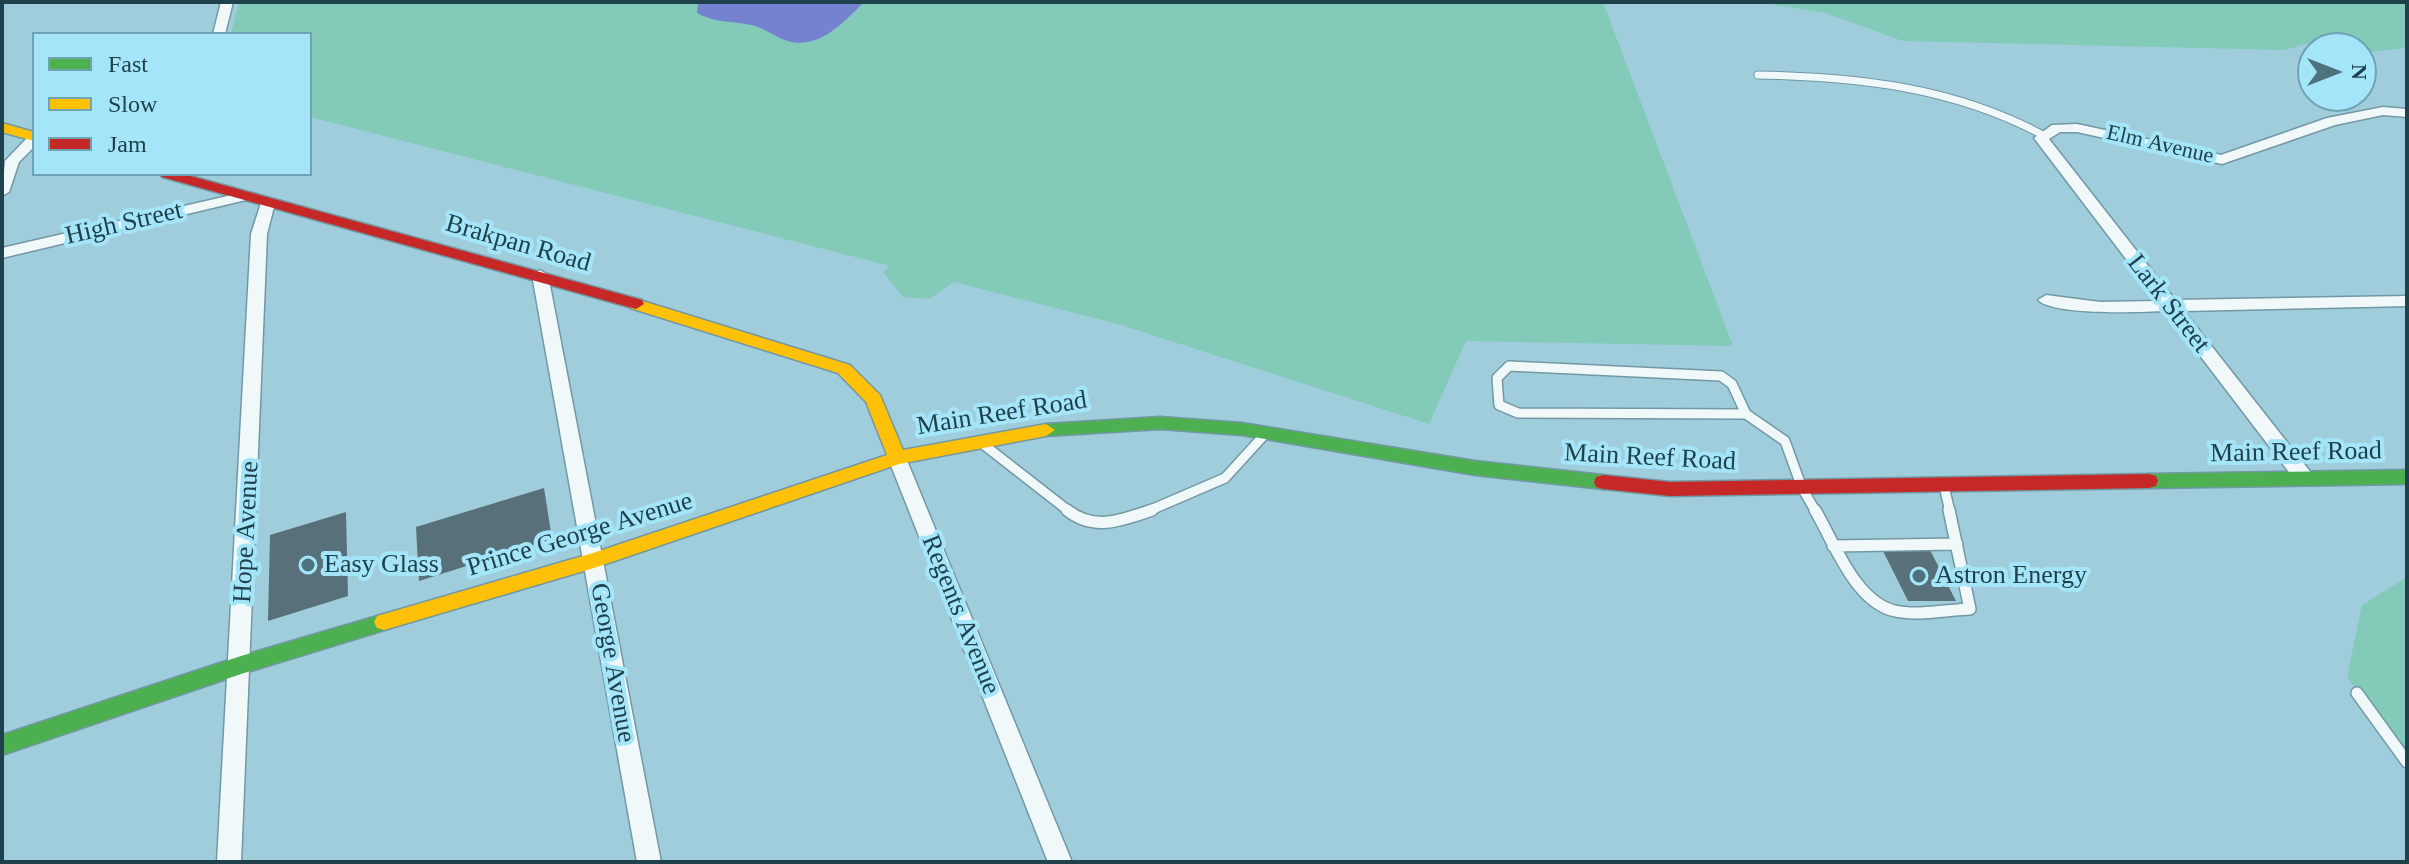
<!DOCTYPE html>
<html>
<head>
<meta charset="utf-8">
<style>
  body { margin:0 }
  #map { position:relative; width:2409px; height:864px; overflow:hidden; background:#a0cddc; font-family:Georgia,serif }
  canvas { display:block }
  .frame { position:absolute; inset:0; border:4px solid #1f414b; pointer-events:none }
  .legend { position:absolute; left:32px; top:32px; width:280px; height:144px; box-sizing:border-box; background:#a5e5f9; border:2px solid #6fa3b3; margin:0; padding:10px 14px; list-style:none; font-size:24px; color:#1f414b }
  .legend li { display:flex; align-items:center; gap:16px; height:40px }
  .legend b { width:40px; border:2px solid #6fa3b3 }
  .north { position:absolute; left:2297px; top:32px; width:80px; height:80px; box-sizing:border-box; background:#a5e5f9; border:2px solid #6fa3b3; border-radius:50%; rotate:90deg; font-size:22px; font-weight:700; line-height:32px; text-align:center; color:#1f414b }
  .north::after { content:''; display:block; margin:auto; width:28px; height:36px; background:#4c727e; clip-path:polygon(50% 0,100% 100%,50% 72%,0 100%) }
</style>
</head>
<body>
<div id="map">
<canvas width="2409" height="864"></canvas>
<div class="frame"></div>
<ul class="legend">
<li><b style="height:10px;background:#4caf50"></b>Fast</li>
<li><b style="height:10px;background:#ffc107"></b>Slow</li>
<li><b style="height:10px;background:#c62828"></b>Jam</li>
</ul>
<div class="north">N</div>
</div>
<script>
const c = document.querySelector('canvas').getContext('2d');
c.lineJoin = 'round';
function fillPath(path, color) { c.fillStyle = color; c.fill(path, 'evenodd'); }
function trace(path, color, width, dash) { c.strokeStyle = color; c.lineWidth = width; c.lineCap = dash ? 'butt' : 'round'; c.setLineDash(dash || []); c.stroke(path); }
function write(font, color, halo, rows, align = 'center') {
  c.font = font + ' Georgia,serif'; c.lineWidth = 8; c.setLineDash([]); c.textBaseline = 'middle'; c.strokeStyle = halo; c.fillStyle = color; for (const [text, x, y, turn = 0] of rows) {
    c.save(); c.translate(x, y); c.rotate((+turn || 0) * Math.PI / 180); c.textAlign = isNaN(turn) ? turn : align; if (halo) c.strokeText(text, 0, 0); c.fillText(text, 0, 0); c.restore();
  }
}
fillPath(new Path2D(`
  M239,2H1603L1733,346L1466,341L1429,424L1121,325L954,282L929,299L903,297L883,272L890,266L310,117V34H231Z
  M1758,2H2407V48L2361,53V48H2313V56L2298,57L2326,39L2284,50L1903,41L1825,13Z
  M2407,577V755L2347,677L2362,605Z`), '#83cbb8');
fillPath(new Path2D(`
  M698,2H864C845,21 821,48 791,42C777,39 766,28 751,25C732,21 715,23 697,13Z`), '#7482cf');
fillPath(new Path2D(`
  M544,488L552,539L419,581L416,527Z
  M346,512L348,596L268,621L270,535Z
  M1929,548L1956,601H1908L1882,549Z`), '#587079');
const laneFar2 = new Path2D(`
  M1758,75C1859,77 1953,87 2043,135`);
const laneFar1 = new Path2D(`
  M1509,366L1721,376L1732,384L1746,414L1518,413L1499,405L1497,378Z
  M1746,414L1785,441L1802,488L1816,512
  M979,441L1070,512
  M1944,486L1950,512
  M1146,512L1225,478L1266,433`);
const lane = new Path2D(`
  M1067,510C1094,532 1123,520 1152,510
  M1815,510C1834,542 1855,602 1895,611C1917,616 1947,610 1970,609L1949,510
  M1833,546L1957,544
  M2357,693L2407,762`);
const street = new Path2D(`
  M221,2H233L225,34H213Z
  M2383,107L2407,109V117L2383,115L2335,125L2222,164L2077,132H2060L2049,139L2175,300L2407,296V306L2184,311L2312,474L2314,479L2312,484H2298L2166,311C2141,312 2054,316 2038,300L2046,295L2100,302L2158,301L2034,138L2052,125L2077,124L2221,155L2327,118Z
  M34,135V147L19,162L9,192L2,196L5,161L29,136Z
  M245,192L252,196L250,199L2,258V248Z
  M268,199L275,203L267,234L241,862H217L251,234L261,203Z
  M540,270L548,275L661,862H637L532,275Z
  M897,451L906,458L1072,862H1048L888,458Z`);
const fast = new Path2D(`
  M1160,417L1242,423L1475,461L1603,475L1610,477L1612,482L1610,487L1603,489L1475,475L1242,435L1160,429L1046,436L1037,430L1046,424Z
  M2407,470V484L2149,488L2142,486L2140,481L2142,476L2149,474Z
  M384,614L391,616L394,622L391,628L241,674L2,755V735L241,656Z`);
const slow = new Path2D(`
  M2,123L34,132V141L2,132Z
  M636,299L850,365L880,395L903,450L1046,424L1055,430L1046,436L899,464L594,568L384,630L377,628L374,622L377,616L593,553L887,455L866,402L838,373L630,308L628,304Z`);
const jam = new Path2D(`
  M160,174H183L642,300L644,304L636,309L162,177Z
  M2149,474L2156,476L2158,481L2156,486L2149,488L1670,496L1603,489L1596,487L1594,482L1596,477L1603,475L1670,482Z`);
trace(laneFar2, '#7298a3', 9);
trace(laneFar1, '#7298a3', 12);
trace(lane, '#7298a3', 14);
trace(street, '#7298a3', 3);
trace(fast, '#7298a3', 3);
trace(slow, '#7298a3', 3);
trace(jam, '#7298a3', 3);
trace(laneFar2, '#f1f8fa', 7);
trace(laneFar1, '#f1f8fa', 9);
trace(lane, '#f1f8fa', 11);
fillPath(street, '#f1f8fa');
fillPath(fast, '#4caf50');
fillPath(slow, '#ffc107');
fillPath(jam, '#c62828');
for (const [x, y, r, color] of [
  [308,565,8,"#4c727e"],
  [1919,576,8,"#4c727e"]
]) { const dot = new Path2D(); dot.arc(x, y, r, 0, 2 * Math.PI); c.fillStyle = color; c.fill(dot); trace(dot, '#a5e5f9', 3); }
write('22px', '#1f414b', '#a5e5f9', [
  ["Elm Avenue",2160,145,13]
]);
write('26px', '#1f414b', '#a5e5f9', [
  ["High Street",124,224,-13],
  ["Brakpan Road",518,244,16],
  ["Lark Street",2168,304,52],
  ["Main Reef Road",1002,414,-9],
  ["Main Reef Road",2296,453,-1],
  ["Main Reef Road",1650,458,3],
  ["Hope Avenue",247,532,-87],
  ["Prince George Avenue",580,535,-17],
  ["Regents Avenue",960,615,68],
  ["George Avenue",612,663,80]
]);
write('26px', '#1f414b', '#a5e5f9', [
  ["Easy Glass",324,565],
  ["Astron Energy",1935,576]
], 'left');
</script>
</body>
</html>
